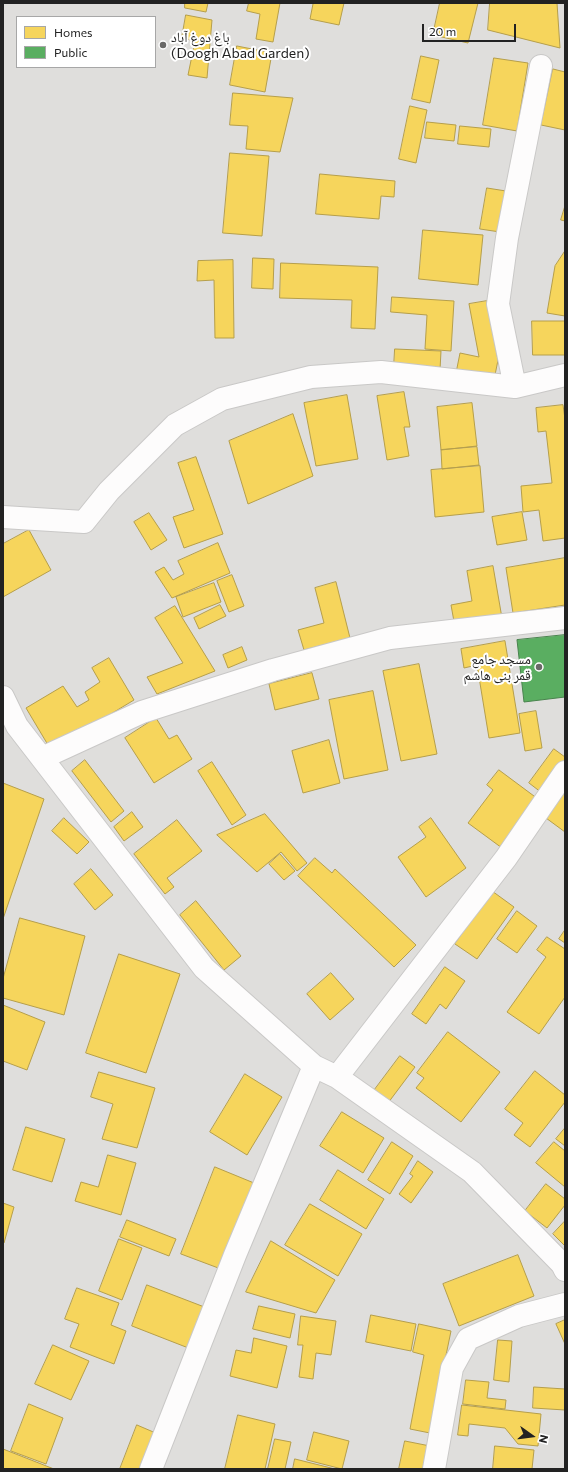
<!DOCTYPE html>
<html>
<head>
<meta charset="utf-8">
<style>
  body { margin:0 }
  #map { position:relative; width:568px; height:1472px; overflow:hidden; background:#f0eeeb; font-family:Commissioner,sans-serif }
  canvas { display:block }
  .frame { position:absolute; inset:0; border:4px solid #222; pointer-events:none }
  .legend { position:absolute; left:16px; top:16px; width:140px; height:52px; box-sizing:border-box; background:#fff; border:1px solid #a7a7a7; margin:0; padding:5px 7px; list-style:none; font-size:12px; color:#222 }
  .legend li { display:flex; align-items:center; gap:8px; height:20px }
  .legend b { width:20px; border:1px solid #a7a7a7 }
  .north { position:absolute; left:512px; top:1416px; width:40px; height:40px; -webkit-text-stroke:3px #fff; paint-order:stroke; rotate:104deg; font-size:11px; font-weight:700; line-height:16px; text-align:center; color:#222 }
  .north::after { content:''; display:block; margin:auto; width:14px; height:18px; background:#222; clip-path:polygon(50% 0,100% 100%,50% 72%,0 100%) }
  .scale { position:absolute; left:422px; top:24px; width:94px; height:18px; box-sizing:border-box; border:2px solid #222; border-top:0; padding-left:5px; font-size:12px; line-height:14px; white-space:nowrap; color:#222; -webkit-text-stroke:3px #fff; paint-order:stroke }
</style>
</head>
<body>
<div id="map">
<canvas width="568" height="1472"></canvas>
<div class="frame"></div>
<ul class="legend">
<li><b style="height:11px;background:#f6d55c"></b>Homes</li>
<li><b style="height:11px;background:#5aae61"></b>Public</li>
</ul>
<div class="north">N</div>
<div class="scale">20 m</div>
</div>
<script>
const c = document.querySelector('canvas').getContext('2d');
c.lineJoin = 'round';
function fillPath(path, color) { c.fillStyle = color; c.fill(path, 'evenodd'); }
function trace(path, color, width, dash) { c.strokeStyle = color; c.lineWidth = width; c.lineCap = dash ? 'butt' : 'round'; c.setLineDash(dash || []); c.stroke(path); }
function write(font, color, halo, rows, align = 'center') {
  c.font = font + ' Commissioner,"Noto Naskh Arabic",sans-serif'; c.lineWidth = 4; c.setLineDash([]); c.textBaseline = 'middle'; c.strokeStyle = halo; c.fillStyle = color; for (const [text, x, y, turn = 0] of rows) {
    c.save(); c.translate(x, y); c.rotate((+turn || 0) * Math.PI / 180); c.textAlign = isNaN(turn) ? turn : align; if (halo) c.strokeText(text, 0, 0); c.fillText(text, 0, 0); c.restore();
  }
}
fillPath(new Path2D(`
  M3,3H565V1469H3ZM17,17H155V67H17Z`), '#dfdedc');
const homes = new Path2D(`
  M185,3H208L206,12L185,8Z
  M249,3H280L273,42L256,39L260,14L247,11Z
  M308,3H344L339,25L310,19L313,4Z
  M440,3H478L468,43L433,35Z
  M490,3H557L560,48L488,30Z
  M186,15L212,20L207,78L188,75L195,41L182,38Z
  M237,46L272,53L265,92L230,85Z
  M421,56L439,60L430,103L412,99Z
  M494,58L528,63L517,131L483,125Z
  M553,69L565,72V130L541,125Z
  M233,93L293,98L280,152L246,149L248,126L230,125Z
  M410,106L427,110L416,163L399,159Z
  M427,122L456,125L454,141L425,138Z
  M460,126L491,129L489,147L458,144Z
  M230,153L269,156L262,236L223,233Z
  M320,174L395,181L394,197L381,196L379,219L316,214Z
  M487,188L506,191L500,232L480,229Z
  M565,206V221L561,220Z
  M423,230L483,235L478,285L419,279Z
  M565,251V316L547,313L555,266Z
  M253,258L274,259L273,289L252,288Z
  M233,260L234,338H215L214,280L197,281L198,261Z
  M281,263L378,267L375,329L351,328L352,300L280,298Z
  M392,297L454,301L451,351L425,349L427,315L391,312Z
  M487,301L498,360L494,380L456,373L460,353L479,357L469,304Z
  M532,321H565V355H533Z
  M395,349L441,351L440,370L394,367Z
  M404,392L410,427H404L409,456L387,460L377,396Z
  M347,395L358,459L316,466L304,403Z
  M472,403L477,446L441,450L437,407Z
  M563,405L565,419V538L543,541L539,510L523,512L521,486L552,483L546,431L538,432L536,408Z
  M293,414L313,476L248,504L229,441Z
  M477,447L479,465L442,469L441,450Z
  M196,457L223,534L184,548L173,517L194,510L178,463Z
  M480,466L484,512L435,517L431,470Z
  M522,512L527,540L497,545L492,517Z
  M149,513L167,540L151,550L134,522Z
  M29,530L51,570L3,597V544Z
  M218,543L230,573L172,598L155,572L164,567L173,580L184,574L178,561Z
  M565,558V605L513,613L506,568Z
  M493,566L502,618L455,627L451,605L472,601L467,571Z
  M232,575L244,606L229,612L217,581Z
  M336,582L350,638L304,650L298,630L324,623L315,588Z
  M214,583L221,602L183,617L176,597Z
  M220,605L226,616L199,629L194,618Z
  M175,606L215,671L157,694L147,677L183,663L155,618Z
  M505,641L520,733L489,738L477,665L464,668L461,649Z
  M242,647L247,660L228,668L223,655Z
  M109,658L134,700L51,750L26,708L63,686L77,707L89,700L85,692L100,682L92,668Z
  M419,664L437,754L401,761L383,671Z
  M312,673L319,699L275,710L269,684Z
  M373,691L388,770L344,779L329,700Z
  M536,711L542,748L525,751L519,714Z
  M156,718L169,739L177,735L192,759L154,783L125,738Z
  M329,740L340,783L303,793L292,751Z
  M554,749L565,757V762L542,793L529,783Z
  M85,760L124,811L111,822L72,771Z
  M212,762L246,815L232,825L198,771Z
  M499,770L538,799L502,848L468,823L493,790L487,785Z
  M3,783L44,799L3,919Z
  M565,791V832L546,818Z
  M132,812L143,827L124,841L114,827Z
  M265,814L307,863L297,871L281,852L257,872L217,835Z
  M64,818L89,842L77,854L52,831Z
  M431,818L466,868L426,897L398,857L426,837L419,827Z
  M177,820L202,851L167,878L174,887L165,894L134,854Z
  M280,854L295,871L284,880L269,864Z
  M315,858L332,873L335,869L416,945L394,967L298,876Z
  M91,869L113,895L95,910L74,884Z
  M492,891L514,907L477,959L455,944Z
  M196,901L241,956L224,970L180,915Z
  M517,911L537,926L517,953L497,939Z
  M20,918L85,936L64,1015L3,998V979Z
  M565,930V943L559,939Z
  M547,937L565,949V997L539,1034L507,1012L546,957L537,950Z
  M119,954L180,974L146,1073L86,1053Z
  M445,967L465,981L446,1009L440,1004L426,1024L412,1014Z
  M331,973L354,999L330,1020L307,994Z
  M3,1005L45,1022L27,1070L3,1061Z
  M448,1032L500,1072L461,1122L416,1088L424,1078L417,1073Z
  M400,1056L415,1067L388,1103L373,1092Z
  M535,1071L565,1095V1102L530,1147L514,1135L523,1123L505,1109Z
  M99,1072L155,1088L137,1148L102,1139L113,1104L91,1097Z
  M245,1074L282,1097L247,1155L210,1132Z
  M342,1112L384,1138L363,1173L320,1146Z
  M26,1127L65,1139L52,1182L13,1170Z
  M565,1128V1146L556,1139Z
  M392,1142L413,1156L390,1194L368,1180Z
  M554,1142L565,1151V1187L536,1163Z
  M108,1155L136,1163L121,1215L75,1201L81,1182L98,1187Z
  M418,1161L433,1172L411,1203L399,1194L413,1176L410,1174Z
  M215,1167L254,1183L221,1269L181,1254Z
  M338,1170L384,1199L366,1229L320,1200Z
  M546,1184L565,1199V1205L547,1228L525,1211Z
  M3,1203L14,1207L4,1243L3,1242Z
  M310,1204L362,1234L338,1276L285,1245Z
  M127,1220L176,1239L169,1256L120,1237Z
  M565,1221V1246L553,1234Z
  M119,1239L142,1248L122,1300L99,1291Z
  M271,1241L335,1280L316,1313L246,1292Z
  M518,1255L534,1296L459,1326L443,1284Z
  M147,1285L207,1308L191,1349L132,1326Z
  M77,1288L119,1303L111,1325L126,1331L114,1364L70,1347L79,1324L65,1319Z
  M259,1306L295,1314L290,1338L253,1329Z
  M371,1315L416,1324L411,1351L366,1342Z
  M301,1316L336,1321L331,1355L316,1353L313,1379L299,1377L303,1345H298Z
  M565,1320V1344L556,1324Z
  M419,1324L451,1331L430,1433L410,1429L424,1355L413,1352Z
  M254,1338L287,1346L277,1388L230,1376L236,1350L251,1353Z
  M498,1340L512,1341L509,1382L494,1380Z
  M53,1345L89,1361L71,1400L35,1384Z
  M466,1380L489,1382L487,1398L506,1400L505,1409L463,1404Z
  M534,1387L565,1389V1410L533,1408Z
  M29,1404L63,1418L46,1464L11,1451Z
  M462,1405L541,1414L538,1446L518,1444L505,1428L469,1424L468,1436L458,1435Z
  M238,1415L275,1424L265,1469H225Z
  M137,1425L158,1434L144,1469H120Z
  M314,1432L349,1441L342,1469L307,1460Z
  M275,1439L291,1442L285,1469H268Z
  M405,1441L430,1446L426,1469H399Z
  M495,1446L534,1450L532,1469H493Z
  M3,1449L54,1469H3Z
  M295,1459L335,1469H293Z`);
fillPath(homes, '#f6d55c');
trace(homes, '#b69f4b', 1);
const public = new Path2D(`
  M565,635V697L524,702L517,640Z`);
fillPath(public, '#5aae61');
trace(public, '#49844e', 1);
const minor = new Path2D(`
  M515,387L498,304L507,238L541,66
  M3,517L84,522L109,491L175,425L222,399L311,377L381,372L515,387L565,375
  M3,697L17,726L204,968L314,1066L337,1077L472,1172L562,1264L565,1270
  M42,758L142,712L273,670L390,638L565,618
  M337,1077L506,858L565,772
  M151,1469L235,1255L314,1066
  M434,1469L452,1368L468,1339L519,1316L565,1304`);
trace(minor, '#c9c8c7', 24);
trace(minor, '#fdfcfc', 22);
for (const [x, y, r, color] of [
  [163,45,4,"#6a6968"],
  [539,667,4,"#6a6968"]
]) { const dot = new Path2D(); dot.arc(x, y, r, 0, 2 * Math.PI); c.fillStyle = color; c.fill(dot); trace(dot, '#fff', 1.5); }
write('14px', '#222', '#fff', [
  ["باغ دوغ آباد",171,37],
  ["(Doogh Abad Garden)",171,53],
  ["مسجد جامع",531,659,"right"],
  ["قمر بنی هاشم",531,675,"right"]
], 'left');
</script>
</body>
</html>
